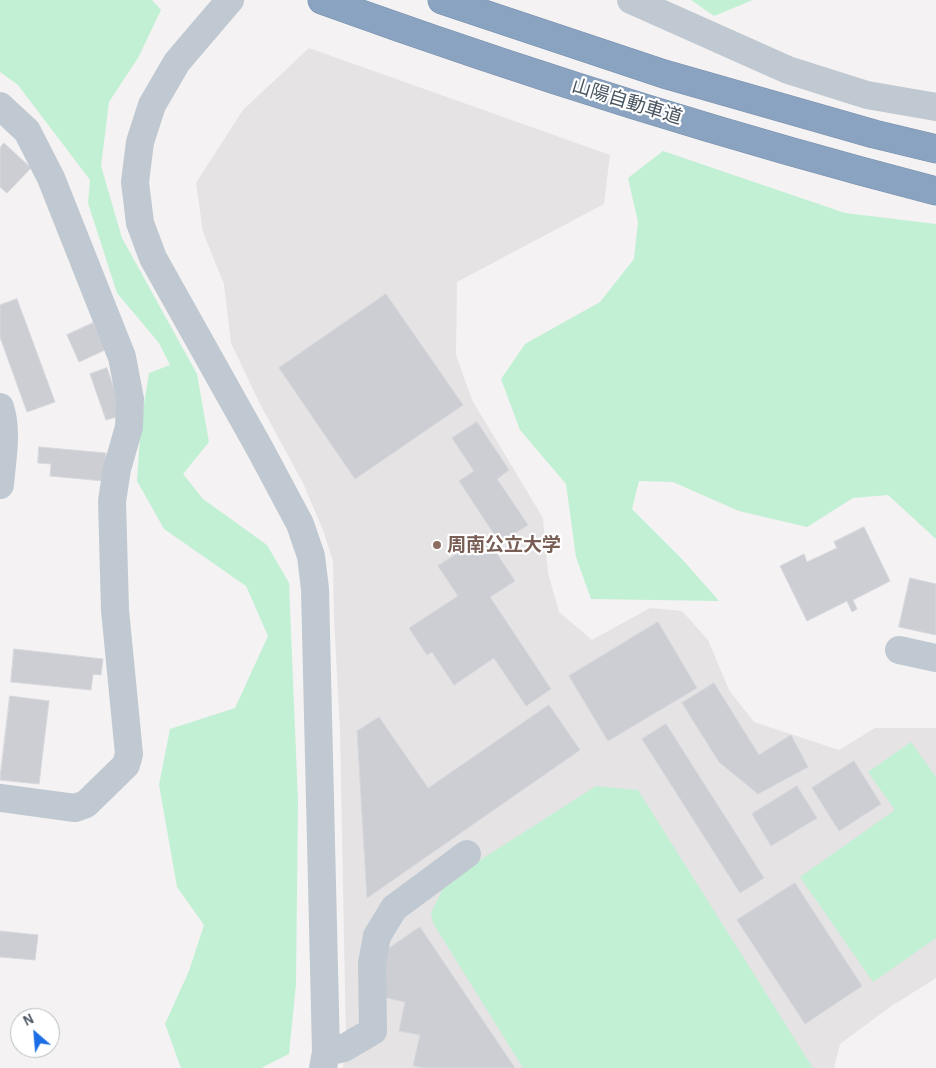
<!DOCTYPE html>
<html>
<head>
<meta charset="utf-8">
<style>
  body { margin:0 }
  #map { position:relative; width:936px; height:1068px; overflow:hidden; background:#f4f2f2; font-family:"Alegreya Sans",sans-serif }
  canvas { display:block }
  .north { position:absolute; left:10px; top:1008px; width:50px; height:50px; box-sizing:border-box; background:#fff; border:1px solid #b6bbbf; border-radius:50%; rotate:333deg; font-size:14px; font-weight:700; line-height:20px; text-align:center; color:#495560 }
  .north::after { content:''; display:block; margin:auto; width:18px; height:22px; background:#1b6ee5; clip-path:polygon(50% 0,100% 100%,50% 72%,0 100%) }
</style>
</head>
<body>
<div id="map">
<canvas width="936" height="1068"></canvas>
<div class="north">N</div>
</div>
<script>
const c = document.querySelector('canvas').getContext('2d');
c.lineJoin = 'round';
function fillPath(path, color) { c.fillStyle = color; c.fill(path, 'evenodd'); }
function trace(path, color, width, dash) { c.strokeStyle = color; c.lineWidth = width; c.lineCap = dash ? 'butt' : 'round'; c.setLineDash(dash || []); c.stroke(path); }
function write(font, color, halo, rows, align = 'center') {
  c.font = font + ' "Alegreya Sans","Noto Sans JP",sans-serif'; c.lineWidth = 4.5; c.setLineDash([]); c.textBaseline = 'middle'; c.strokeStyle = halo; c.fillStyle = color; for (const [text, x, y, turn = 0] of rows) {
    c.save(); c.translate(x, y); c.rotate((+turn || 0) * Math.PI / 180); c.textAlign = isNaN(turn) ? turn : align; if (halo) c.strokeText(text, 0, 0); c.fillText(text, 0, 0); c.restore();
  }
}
fillPath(new Path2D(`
  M309,48L610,155L604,204L457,282L456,355L472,400L543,518L548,573L559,612L592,640L650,608L682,611L708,640L729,690L754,722L839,750L875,728H936V978L890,1007L840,1044L834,1068H343L346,1040L340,729L334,619L333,561L323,530L303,483L259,402L231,343L224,284L203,232L196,183L243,110Z`), '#e5e3e4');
fillPath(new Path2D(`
  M0,0H152L161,10L138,58L109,102L101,166L122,238L197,374L209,442L183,474L203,499L267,545L289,583L298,801L296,984L289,1054L261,1068H181L165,1024L189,971L204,925L177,887L159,785L170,729L235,708L268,636L246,586L164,529L137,481L141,422L149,373L170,365L159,343L117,293L88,203L90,180L18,85L0,72Z
  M691,0H753L714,16Z
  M663,151L845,213L936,224V539L888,495L853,498L807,527L739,511L673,482L639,481L632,509L682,559L719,601L591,599L576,557L566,484L520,430L501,379L525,344L600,302L634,259L638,222L628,178Z
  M911,742L936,777V938L873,982L800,877L895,810L868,772Z
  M596,786L638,790L813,1068H523L433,923L431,913L446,882Z`), '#c2f0d5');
const building = new Path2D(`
  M4,143L31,168L7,193L0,187V148Z
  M386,294L463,405L355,479L279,368Z
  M17,299L55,402L27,412L0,337V305Z
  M93,323L105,350L79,362L67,335Z
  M107,368L123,415L106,420L90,374Z
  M477,422L509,470L497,479L528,525L500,543L459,481L474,471L452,438Z
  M39,447L106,453L104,481L50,476L51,464L38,463Z
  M864,527L890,581L853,600L857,609L852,612L847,601L807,621L780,566L804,554L807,562L837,548L834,542Z
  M485,536L515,581L490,597L551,689L526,706L494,658L454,685L432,652L427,655L409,628L458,596L438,566Z
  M910,578L936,584V635L899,627Z
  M658,622L697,688L608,741L569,676Z
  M14,649L103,659L101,675L93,674L91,690L11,682Z
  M714,683L759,755L791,735L808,767L758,794L719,762L682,703Z
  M10,696L49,701L39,784L0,780Z
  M549,705L580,750L367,898L357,731L379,717L428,788Z
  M666,724L764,878L740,893L642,739Z
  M854,761L881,804L839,831L812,788Z
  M797,786L817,818L771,846L752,814Z
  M795,883L862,986L805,1024L737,920Z
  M420,927L515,1068H425L413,1066L420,1035L399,1031L405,1002L378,996L388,949Z
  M0,931L38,935L35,960L0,957Z`);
fillPath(building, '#ccced4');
trace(building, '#d6d8dd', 1);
const highway = new Path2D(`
  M322,0C524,73 728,137 936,191
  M442,0L664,74L874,134L936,149`);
trace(highway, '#758eac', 29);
trace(new Path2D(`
  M230,0L177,62L152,105L140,142L135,182L140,223L153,258L260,449L300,524L311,556L315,589L326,1052L323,1068
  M631,0L788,70L867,95L936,107
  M0,106L27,131L51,178L122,357L130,399L129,427L117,469L112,501L115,610L129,754L126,765L86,804L75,808L0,798
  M0,407C8,432 2,459 0,485
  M899,650L936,658
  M326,1052L344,1048L373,1031L372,963L377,936L394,908L467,854`), '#c0c9d1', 28);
trace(highway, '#8aa3c0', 28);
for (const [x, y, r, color] of [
  [437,545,5,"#8d6e63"]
]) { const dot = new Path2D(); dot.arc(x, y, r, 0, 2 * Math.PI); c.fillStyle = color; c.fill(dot); trace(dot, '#fff', 2); }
write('19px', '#495560', '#fff', [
  ["山陽自動車道",627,102,17]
]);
write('bold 19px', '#785e54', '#fff', [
  ["周南公立大学",447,545]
], 'left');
</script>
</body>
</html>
